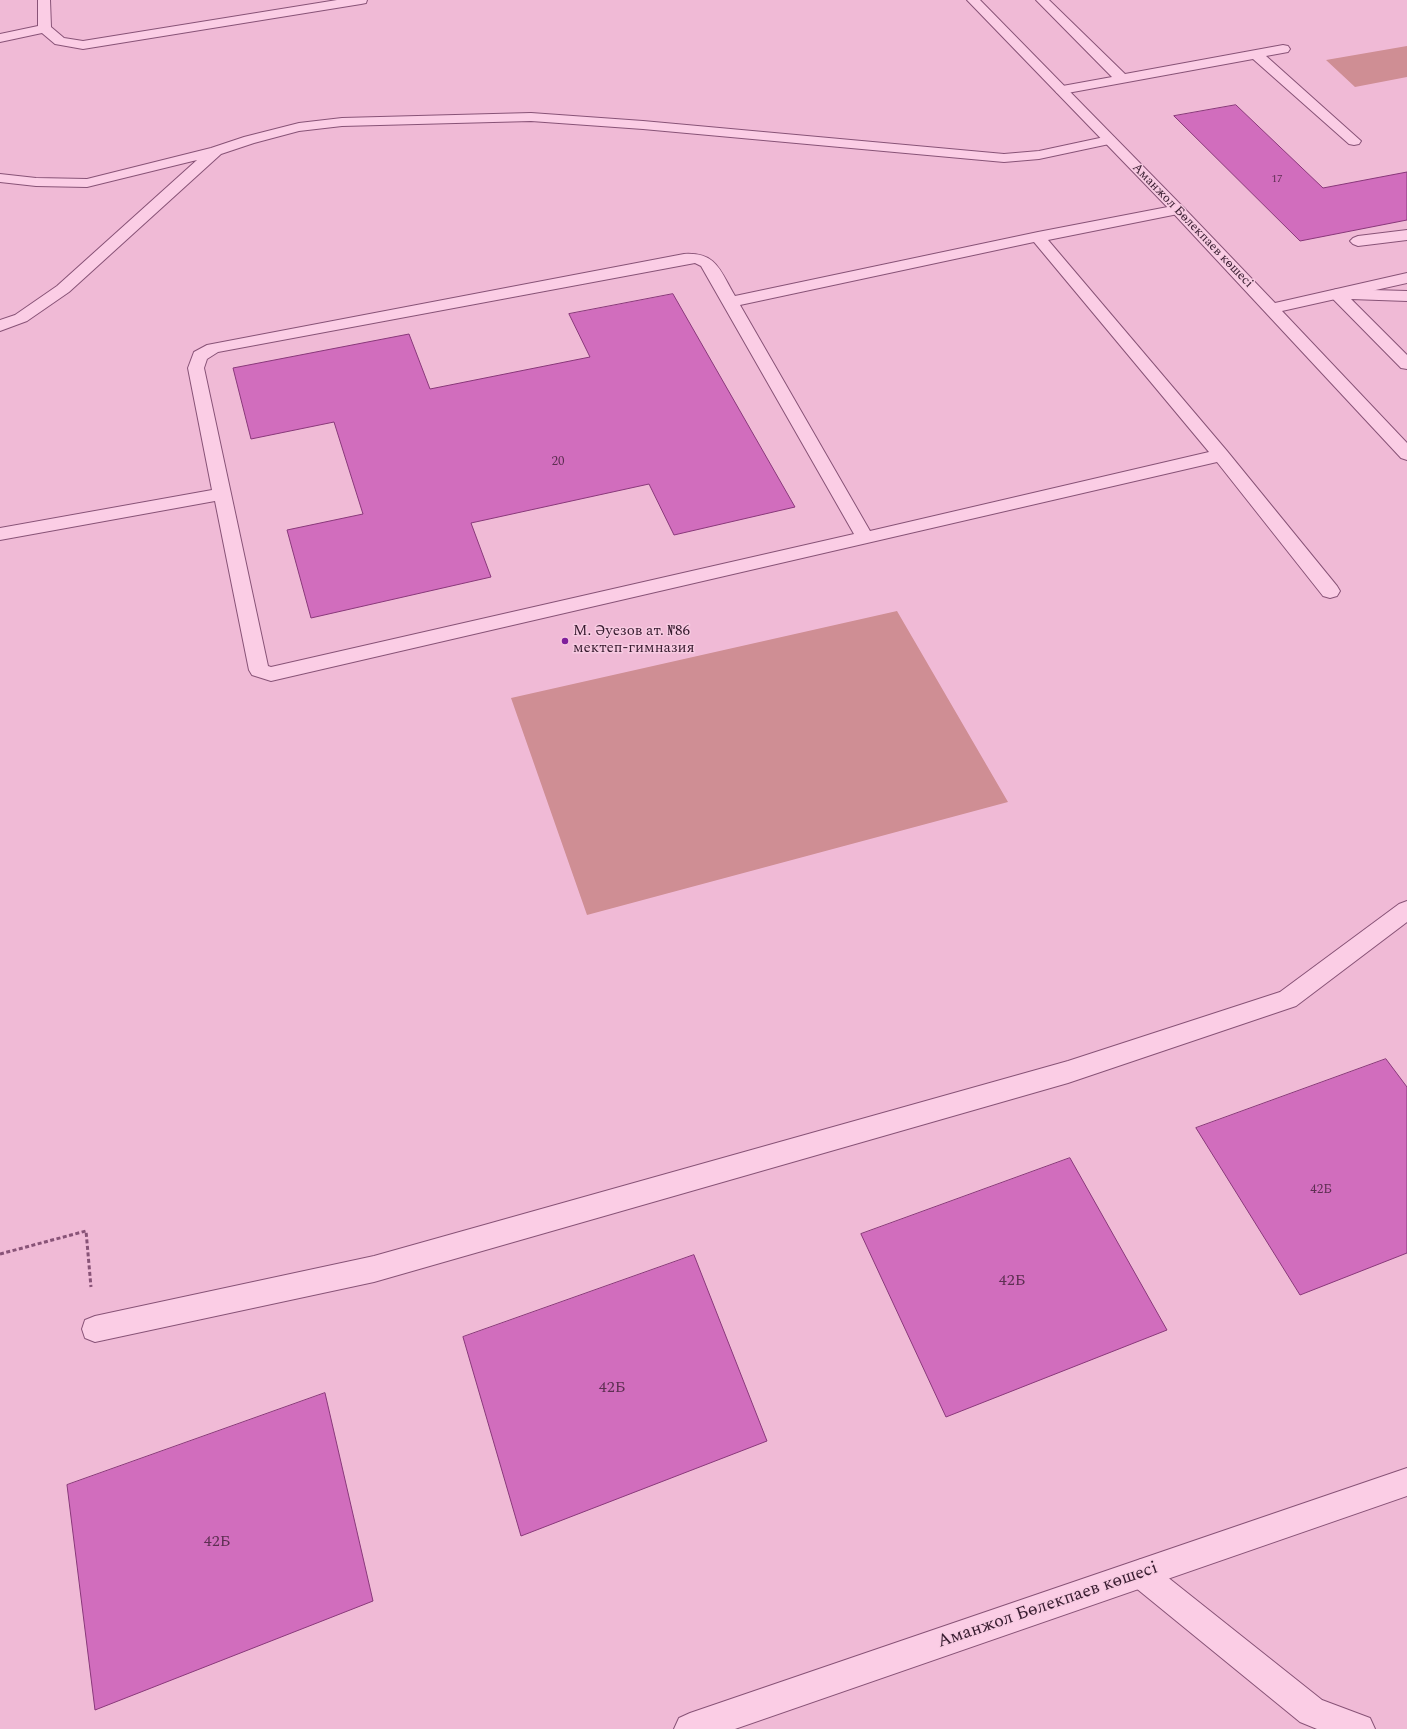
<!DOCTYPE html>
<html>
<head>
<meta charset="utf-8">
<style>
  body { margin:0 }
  canvas { display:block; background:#f0bad6 }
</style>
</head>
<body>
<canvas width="1407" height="1729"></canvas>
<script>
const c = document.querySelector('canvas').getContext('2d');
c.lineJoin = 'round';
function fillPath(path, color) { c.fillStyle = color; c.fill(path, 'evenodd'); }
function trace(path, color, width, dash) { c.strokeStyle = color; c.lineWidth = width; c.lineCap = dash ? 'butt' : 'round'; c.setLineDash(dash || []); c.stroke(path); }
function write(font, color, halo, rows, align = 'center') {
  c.font = font + ' Spectral,serif'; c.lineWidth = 3; c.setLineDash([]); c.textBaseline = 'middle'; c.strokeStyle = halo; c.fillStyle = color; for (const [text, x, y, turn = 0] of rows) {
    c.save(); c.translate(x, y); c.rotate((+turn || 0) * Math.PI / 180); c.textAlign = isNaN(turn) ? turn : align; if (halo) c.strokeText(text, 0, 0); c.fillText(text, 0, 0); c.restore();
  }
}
fillPath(new Path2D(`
  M1407,46V77L1355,87L1326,60Z
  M897,611L1008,802L587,915L511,698Z`), '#cf8e94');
const building = new Path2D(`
  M1236,105L1323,188L1407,172V220L1300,241L1174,116Z
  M673,294L795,507L674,535L649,484L471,523L491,577L311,618L287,530L363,514L334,422L251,439L233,368L409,334L430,389L590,357L569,314Z
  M1386,1059L1407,1087V1253L1300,1295L1196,1128Z
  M1070,1158L1167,1330L946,1417L861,1234Z
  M694,1255L767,1441L521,1536L463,1337Z
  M325,1393L373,1601L95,1710L67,1485Z`);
fillPath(building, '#d16dbd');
trace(building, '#89387a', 1);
const lane = new Path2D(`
  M38,0H50L51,27L64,38L83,41L337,0H367L366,3L361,4L83,49L55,44L42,33L0,42V34L38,26Z
  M1036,0H1049L1125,74L1283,45L1288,46L1290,49L1288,52L1266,56L1361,141L1359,144L1354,145L1349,144L1253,59L1062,94L1057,93L1055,90L1057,87L1112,77Z
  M531,113L643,121L1004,154L1039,151L1109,136L1114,137L1116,140L1114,143L1039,159L1004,162L643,129L531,121L342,126L299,131L254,143L221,154L69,292L27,321L0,331V320L15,315L57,286L197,160L87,187L36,186L0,182V174L36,178L87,179L211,148L244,137L299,123L342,118Z
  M1178,205L1183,207L1186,210L1183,213L1048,240L1227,451L1337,586L1340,591L1337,596L1330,598L1323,596L1217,462L271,681L252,675L249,670L215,501L0,540V528L212,490L188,368L194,352L207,345L684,254C717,252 720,271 735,296L1038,232ZM1034,242L1209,452L870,531L740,305ZM695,263L701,266L854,534L271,667L268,666L204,368L207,359L218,352Z
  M1407,230V240L1358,246L1353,244L1350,241L1353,238L1358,236Z
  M1337,289L1407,291V301L1351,299L1407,355V369L1401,368L1331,297L1329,294L1331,291Z
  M1407,901V922L1296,1006L1068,1083L374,1282L95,1342L85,1338L82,1329L85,1320L95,1316L374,1256L1068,1061L1280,992L1399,904Z
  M1141,1559L1151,1564L1322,1700L1370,1718L1375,1729H1317L1300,1722L1131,1584L1126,1574L1131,1564Z`);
const street = new Path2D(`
  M967,0H980L1183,207L1275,303L1407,273V283L1282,311L1407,443V460L1401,458L1173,213Z
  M1407,1468V1496L735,1729H674L679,1718L690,1713Z`);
trace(lane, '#885377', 2);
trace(street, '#885377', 2);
trace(new Path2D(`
  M0,1254L86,1231L91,1287`), '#885377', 3, [4, 2.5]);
fillPath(lane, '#fbcde5');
fillPath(street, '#fbcde5');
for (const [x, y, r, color] of [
  [565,641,4,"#7f209b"]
]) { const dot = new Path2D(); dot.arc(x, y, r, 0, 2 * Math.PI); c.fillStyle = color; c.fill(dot); trace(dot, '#f7cae1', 1.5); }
write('11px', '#5d2f52', null, [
  ["17",1277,180]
]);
write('13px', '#361a2e', '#f7cae1', [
  ["Аманжол Бөлекпаев көшесі",1192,226,46]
]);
write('13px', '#5d2f52', null, [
  ["20",558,462],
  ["42Б",1321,1190]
]);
write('15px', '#361a2e', '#f7cae1', [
  ["М. Әуезов ат. №86",573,632],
  ["мектеп-гимназия",573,649]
], 'left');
write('16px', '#5d2f52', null, [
  ["42Б",1012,1282],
  ["42Б",612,1389],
  ["42Б",217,1543]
]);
write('18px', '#361a2e', '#f7cae1', [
  ["Аманжол Бөлекпаев көшесі",1048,1606,-19]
]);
</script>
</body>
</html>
